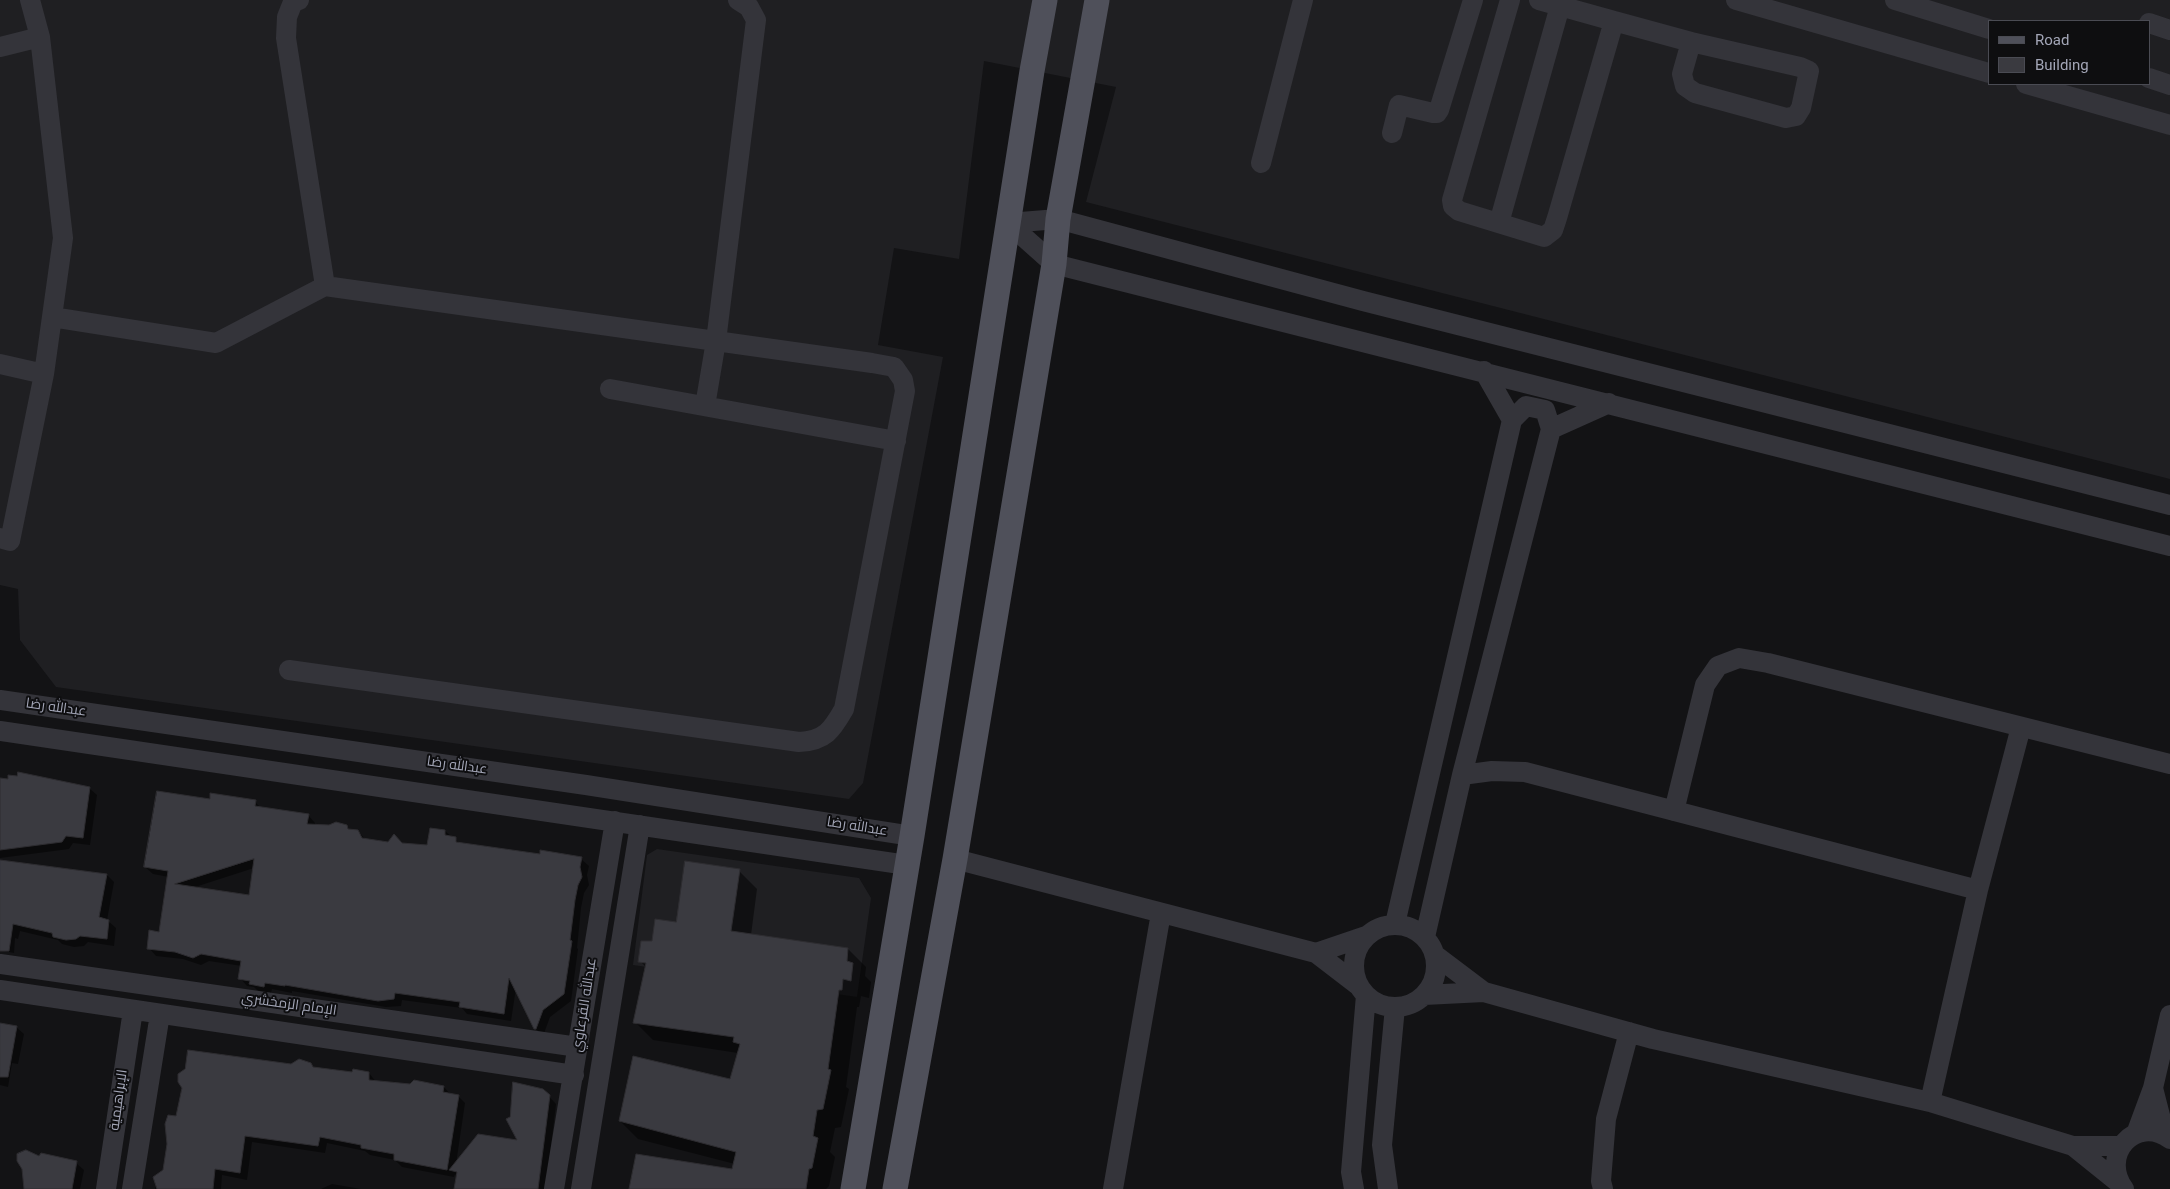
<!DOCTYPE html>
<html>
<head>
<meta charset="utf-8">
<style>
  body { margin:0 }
  #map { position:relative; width:2170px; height:1189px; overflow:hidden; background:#131315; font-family:Roboto,sans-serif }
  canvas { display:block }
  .legend { position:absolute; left:1988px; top:20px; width:162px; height:65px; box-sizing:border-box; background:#0e0e10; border:1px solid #4a4b53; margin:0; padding:6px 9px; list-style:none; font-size:15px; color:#a3a6b7 }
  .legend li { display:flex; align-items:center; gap:10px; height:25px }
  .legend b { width:25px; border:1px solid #4a4b53 }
</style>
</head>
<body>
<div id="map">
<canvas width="2170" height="1189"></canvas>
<ul class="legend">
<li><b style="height:6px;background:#4f505a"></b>Road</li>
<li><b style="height:14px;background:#3a3a40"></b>Building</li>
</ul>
</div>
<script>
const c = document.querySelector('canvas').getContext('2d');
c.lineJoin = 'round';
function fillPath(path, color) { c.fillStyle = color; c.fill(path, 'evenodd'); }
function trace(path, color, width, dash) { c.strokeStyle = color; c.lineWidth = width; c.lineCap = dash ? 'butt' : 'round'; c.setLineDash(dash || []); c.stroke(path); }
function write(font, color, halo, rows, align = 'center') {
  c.font = font + ' Roboto,Cairo,sans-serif'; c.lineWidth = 4; c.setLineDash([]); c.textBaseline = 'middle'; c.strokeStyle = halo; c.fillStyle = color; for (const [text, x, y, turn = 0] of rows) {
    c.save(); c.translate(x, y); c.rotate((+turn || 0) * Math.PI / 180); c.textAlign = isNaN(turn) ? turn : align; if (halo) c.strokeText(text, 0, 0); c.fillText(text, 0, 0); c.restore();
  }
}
fillPath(new Path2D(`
  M0,0H2170V479L1086,202L1116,87L984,61L959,259L894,248L878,345L943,357L863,783L849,799L56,687L20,640L18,589L0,585ZM1989,21H2149V84H1989Z
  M657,849L859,878L871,898L857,997L633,965L647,855Z`), '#1f1f22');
fillPath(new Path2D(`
  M0,779L89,788L97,795L90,845L73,843L69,849L0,858Z
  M211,800L255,802L262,809L308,815L315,823V826H347L350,830L358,831L365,839L428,847L445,831L461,844L541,855L581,859L589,866L587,875L589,885L584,893L581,908L577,948L578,949L571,1001L550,1017L543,1036L535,1028L516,988L511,1021L467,1014L462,1008L402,1000L401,1006L386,1007L292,991V993L272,989L271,993L258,991L254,987L247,986L240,978L242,966L209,961L201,965L183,959L156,956L149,948L160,933L169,877L153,874L145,867ZM254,868L250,897L192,888Z
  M0,861L107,875L114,882L107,920L116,928L114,946L88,942L84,946L74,947L62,944L58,940L20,931L18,939L15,938L14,953L0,950Z
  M739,871L757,889L751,935L848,949L866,967L865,976L871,982L869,998L861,996L859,1007H857L846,1087L849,1089L841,1127L835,1128L830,1152L835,1157L829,1186L826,1189H631L733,1171L735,1164L638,1139L620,1121L730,1080L738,1053L653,1040L635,1022L646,967L640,961L653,942Z
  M0,1025L16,1027L24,1034L18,1064L12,1063L8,1087L0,1085Z
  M311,1064L316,1069L353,1074L369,1073L376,1082L444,1087L451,1095L458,1096L465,1103L456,1164L519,1142L543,1090L556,1104L546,1189H455L457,1176L455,1174L454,1177L402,1167L395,1160L370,1155L365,1151L327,1143L325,1153L252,1142L247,1180L222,1175L221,1189H155L164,1171L177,1118L291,1065Z
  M40,1157L76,1163L84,1170L80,1189H24Z
  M332,1184L361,1189H321Z`), '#0007');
const building = new Path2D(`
  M18,772L90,787L83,838L66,836L62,842L0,850V778L8,779V775L17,776Z
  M157,791L210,799V793L256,800L255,806L309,814L307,824L329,825L336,822L347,825L348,829L358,830L362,838L388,842L394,834L402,843L427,845L430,828L445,830V835L456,837V842L540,854V850L582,857L580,867L582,877L578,885L575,900L570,940L572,941L564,994L543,1010L536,1029H534L509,978L504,1014L459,1007L460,1002L395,993L394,999L378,1001L285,985V986L265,983L264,987L249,984L250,981L238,979L241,961L201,954L193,958L175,952L147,949L149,930L159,932L168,871L144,867ZM254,859L249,895L175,884Z
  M0,860L107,874L99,917L109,920L107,939L80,936L76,939L66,940L53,937L52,933L13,924L9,951H0Z
  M685,861L740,869L731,931L848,948L847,961L853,963L851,981L843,979L842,990H839L828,1069L831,1070L823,1109L817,1110L813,1136L818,1138L812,1168L809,1169L806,1189H629L636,1154L732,1169L736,1152L619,1121L633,1056L730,1079L740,1044L733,1042L734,1037L633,1023L646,963L638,962L641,941H652L655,919L676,922Z
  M0,1023L17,1026L8,1077H0Z
  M188,1050L291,1064L299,1059L311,1063L313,1067L352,1072L353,1069L369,1072V1080L410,1084L414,1080L444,1086L443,1092L459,1095L447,1170L394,1160V1154L361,1148V1145L320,1137L318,1146L245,1136L240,1173L215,1169L213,1189H157L153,1177L163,1170L167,1144L165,1124L168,1115L176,1116L182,1088L178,1082V1074L185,1069Z
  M513,1082L543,1089L550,1095L538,1189H454L457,1172L449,1170L478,1134L517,1140L506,1119L510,1117Z
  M26,1150L39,1156L41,1153L77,1161L72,1189H24L22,1169L17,1161V1154Z`);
fillPath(building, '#3a3a40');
trace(building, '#2e2d31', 1);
trace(new Path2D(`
  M299,0L293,2L287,17L286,38L325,286
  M1510,0L1452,200L1453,206L1459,211L1544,237L1553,230L1557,218L1614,21L1539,0
  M1736,0L1989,73
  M1895,0L1989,29
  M1614,21L1691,42L1800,67L1809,71L1801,108L1796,116L1786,118L1695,93L1685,86L1682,74L1691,42
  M2149,23L2170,30
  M0,47L40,37
  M2149,78L2170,85
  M2026,84L2170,125
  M1392,133L1399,105L1433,113H1437L1439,110L1473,0
  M1261,163L1303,0
  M1499,223L1560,6
  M52,317L216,343L325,286L872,363L894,367L903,380L905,391L844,709C832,730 825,741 799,742L289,670
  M0,364L44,374
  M1484,371L1512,420
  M610,389L896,441
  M705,406L716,341L756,20L749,7L738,0
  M2170,505L1363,301L1058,219L1008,223L1054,264L2170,546
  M0,538L10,541L44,374L63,238L40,37L30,0
  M0,700L586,785L912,836
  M0,731L907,865
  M1462,775L1492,771L1525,772L1978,890
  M1674,811L1705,685L1718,666L1739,658L1768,663L2170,764
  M955,859L1316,953L1359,986
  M1395,924L1512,420L1526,406L1545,410L1551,429
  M1354 966a41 41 0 1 1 82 0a41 41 0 1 1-82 0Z
  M1425,937L1462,775L1551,429L1609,403
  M1316,953L1366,936
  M1435,955L1484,992
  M0,964L578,1047
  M0,990L574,1075
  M1424,995L1484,992L1653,1039L1930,1102L2073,1146H2121
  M2153,1088L2165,1135
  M1930,1102L1978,890L2021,727
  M2136,1134L2153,1088L2170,1015
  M2073,1146L2119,1183
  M106,1189L133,1010
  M132,1189L160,1014
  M554,1189L615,821
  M581,1189L640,825
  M1113,1189L1161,913
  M1354,1189L1351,1172L1366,995
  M1388,1189L1382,1145L1395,1007
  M1603,1189L1601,1181L1606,1119L1629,1032
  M2124,1189C2099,1155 2136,1114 2170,1139`), '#34343a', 20);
trace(new Path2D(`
  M853,1189L912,836L1032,71L1045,0
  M895,1189L955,859L1054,264L1058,219L1097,0`), '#4f505a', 25);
write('14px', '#a3a6b7', '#0e0e10', [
  ["عبدالله رضا",56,708,8],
  ["عبدالله رضا",457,766,8],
  ["عبدالله رضا",857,827,9],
  ["الإمام الزمخشري",289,1005,8],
  ["عبدالله القرعاوي",585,1005,-81],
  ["الإبراهيمية",119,1100,-82]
]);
</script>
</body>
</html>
